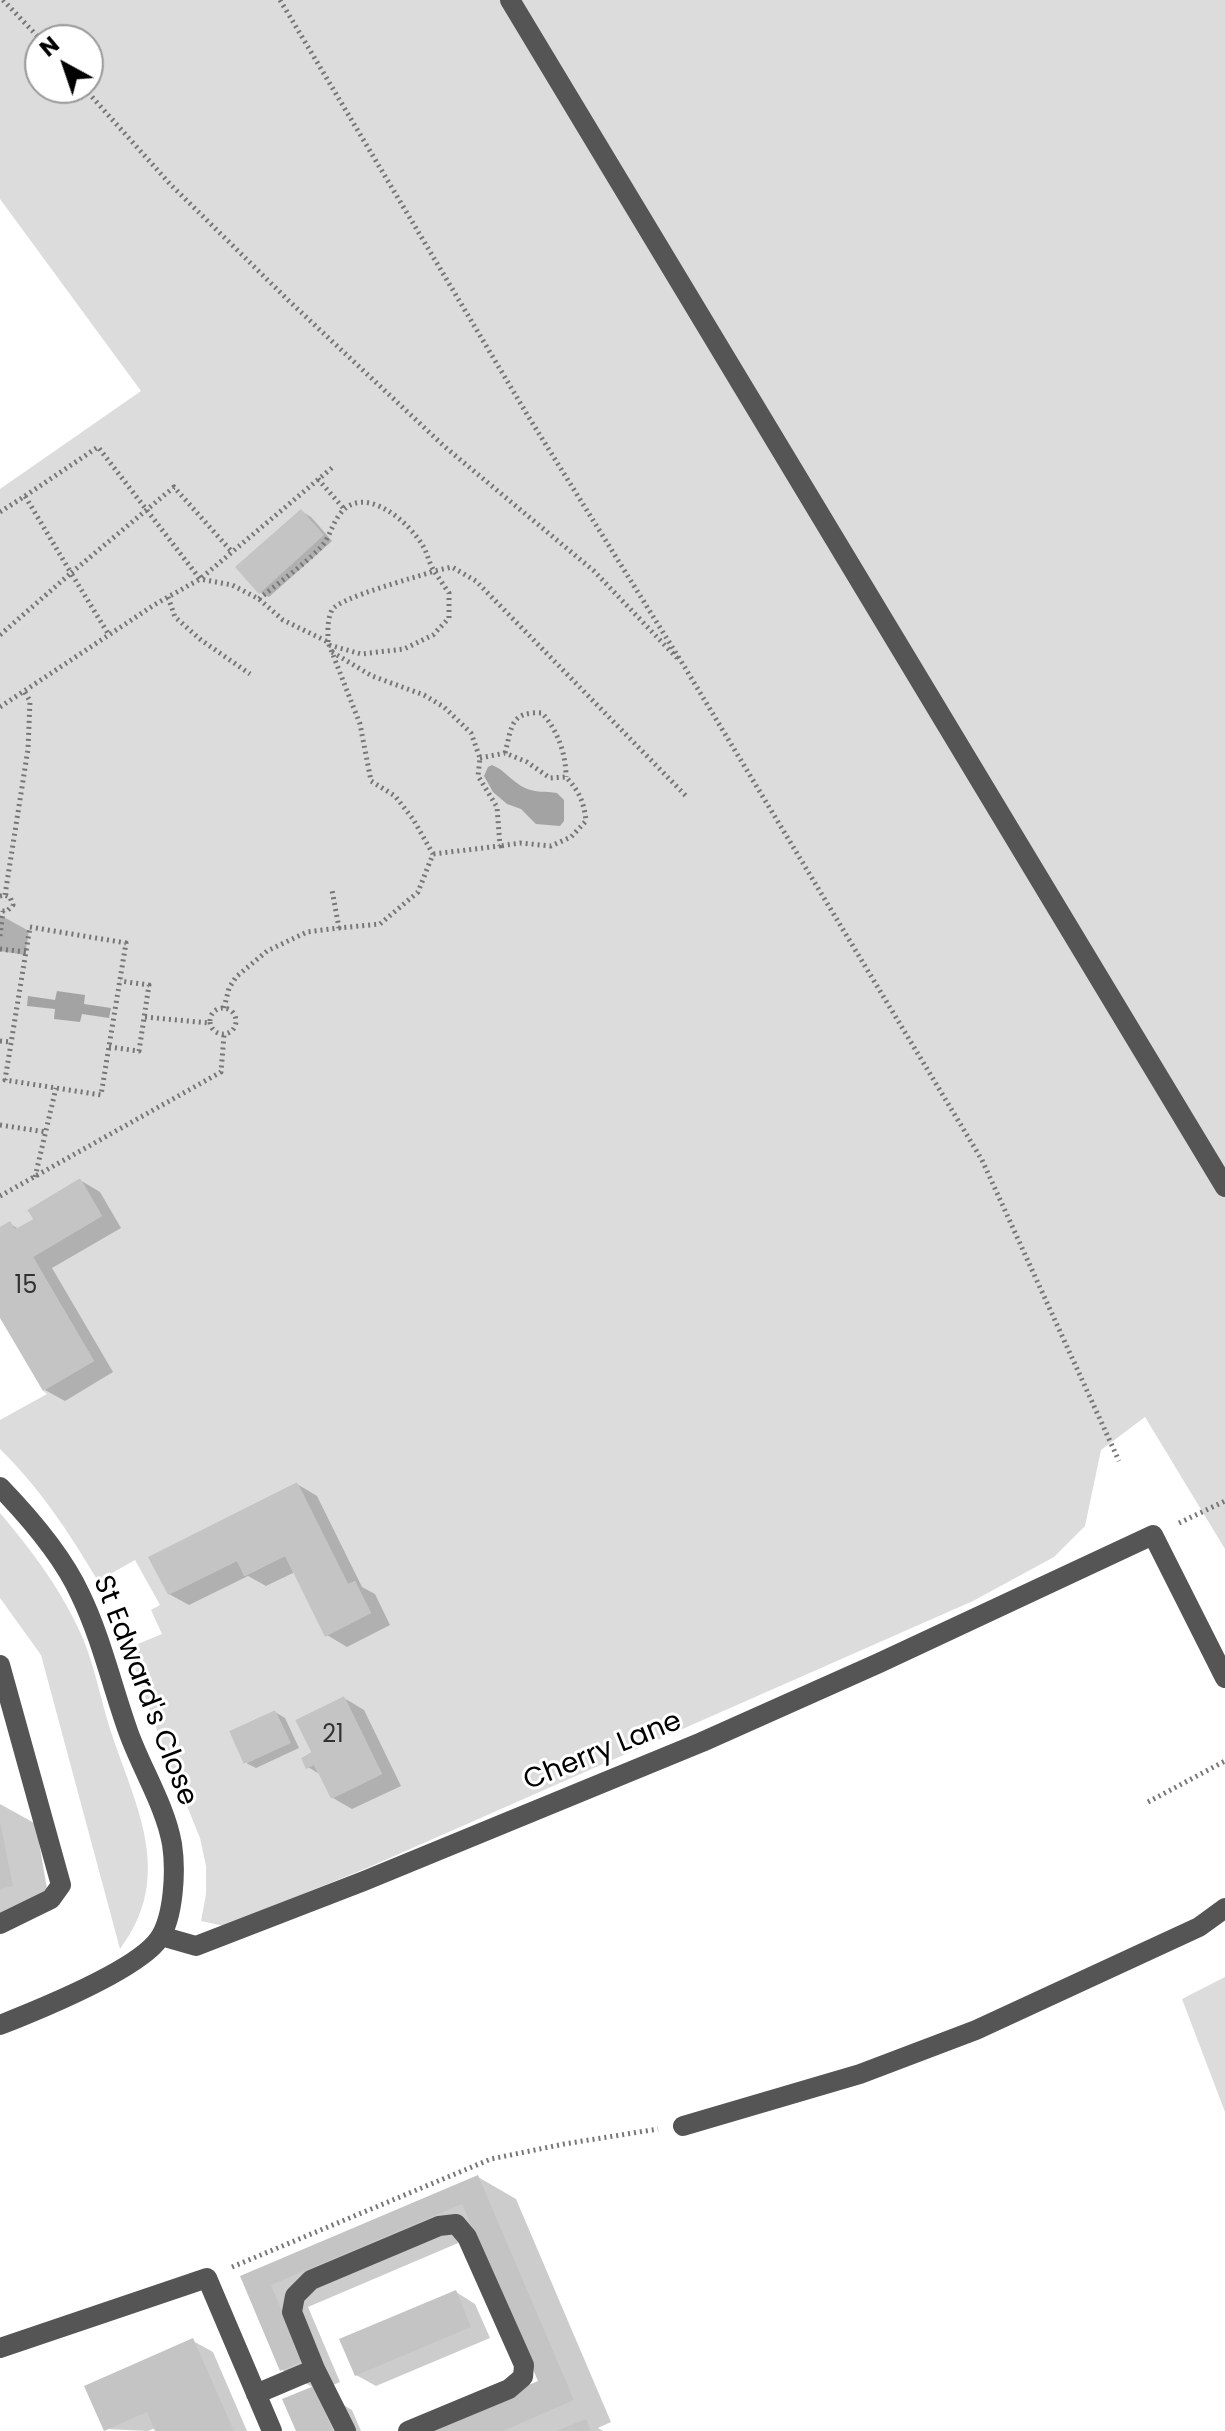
<!DOCTYPE html>
<html>
<head>
<meta charset="utf-8">
<style>
  body { margin:0 }
  #map { position:relative; width:1225px; height:2431px; overflow:hidden; background:#fff; font-family:Poppins,sans-serif }
  canvas { display:block }
  .north { position:absolute; left:24px; top:24px; width:80px; height:80px; box-sizing:border-box; background:#fff; border:2px solid #999; border-radius:50%; rotate:320deg; font-size:22px; font-weight:700; line-height:32px; text-align:center; color:#000 }
  .north::after { content:''; display:block; margin:auto; width:28px; height:36px; background:#000; clip-path:polygon(50% 0,100% 100%,50% 72%,0 100%) }
</style>
</head>
<body>
<div id="map">
<canvas width="1225" height="2431"></canvas>
<div class="north">N</div>
</div>
<script>
const c = document.querySelector('canvas').getContext('2d');
c.lineJoin = 'round';
function fillPath(path, color) { c.fillStyle = color; c.fill(path, 'evenodd'); }
function trace(path, color, width, dash) { c.strokeStyle = color; c.lineWidth = width; c.lineCap = dash ? 'butt' : 'round'; c.setLineDash(dash || []); c.stroke(path); }
function write(font, color, halo, rows, align = 'center') {
  c.font = font + ' Poppins,sans-serif'; c.lineWidth = 6; c.setLineDash([]); c.textBaseline = 'middle'; c.strokeStyle = halo; c.fillStyle = color; for (const [text, x, y, turn = 0] of rows) {
    c.save(); c.translate(x, y); c.rotate((+turn || 0) * Math.PI / 180); c.textAlign = isNaN(turn) ? turn : align; if (halo) c.strokeText(text, 0, 0); c.fillText(text, 0, 0); c.restore();
  }
}
fillPath(new Path2D(`
  M0,0H1225V1549L1145,1417L1101,1450L1085,1526L1054,1557L973,1601L367,1868L224,1926L201,1921L206,1894V1866L200,1838L161,1742L128,1648L162,1634L151,1610L160,1605L135,1560L98,1581C70,1534 40,1488 0,1449V1420L47,1394L43,1391L94,1361L33,1257L102,1216L80,1178L27,1210L33,1219L15,1229L0,1227V489L141,391L0,199ZM40,40H88V88H40ZM297,1482L348,1584L355,1581L371,1613L325,1636L285,1556L245,1576L237,1561L168,1595L149,1557ZM344,1696L382,1774L331,1799L314,1765L301,1758L311,1752L295,1720ZM275,1710L290,1743L245,1764L229,1731Z
  M0,1513C33,1552 64,1593 84,1641C95,1669 101,1700 110,1729C135,1805 176,1875 120,1949L41,1655L0,1598Z
  M1225,1977V2112L1182,1999Z`), '#dcdcdc');
fillPath(new Path2D(`
  M492,765C505,770 512,782 525,788C535,793 546,791 557,793L564,800V821L560,826L536,824L521,809L507,804L493,792L484,776L488,767Z
  M57,991L85,995L84,1004L111,1008L109,1018L82,1014L80,1022L54,1019L55,1009L27,1006L28,996L55,1000Z`), '#a3a3a3');
fillPath(new Path2D(`
  M301,511L311,517L332,541L269,597L260,592Z
  M0,915L29,931L25,955L0,951Z
  M80,1180L100,1192L121,1228L52,1268L113,1372L65,1401L45,1390L0,1314V1230L10,1224L19,1229L35,1220Z
  M297,1484L317,1496L362,1587L375,1594L390,1625L347,1647L327,1635L295,1572L266,1586L248,1576L189,1605L169,1594Z
  M344,1698L364,1710L401,1786L352,1809L333,1798L321,1775L308,1767Z
  M275,1712L285,1718L299,1748L256,1768L246,1763Z
  M0,1804L36,1824L50,1907L0,1917Z
  M478,2177L516,2199L611,2422L598,2428L603,2431H427L540,2382L477,2235L308,2307L340,2382L320,2391L352,2410L361,2431H298L314,2388L282,2370L242,2277Z
  M456,2292L475,2304L490,2338L376,2386L356,2375Z
  M193,2341L213,2352L247,2431H158L156,2428L148,2431L105,2429Z`), '#0003');
fillPath(new Path2D(`
  M301,509L324,535L259,594L235,567Z
  M80,1178L102,1216L33,1257L94,1361L43,1391L0,1318V1227L10,1221L15,1229L33,1219L27,1210Z
  M297,1482L348,1584L355,1581L371,1613L325,1637L285,1556L244,1576L237,1561L168,1595L148,1557Z
  M344,1696L382,1774L331,1799L314,1765L306,1769L301,1758L311,1752L295,1720Z
  M275,1710L291,1743L244,1764L229,1731Z
  M0,1821L13,1886L0,1889Z
  M478,2175L574,2400L503,2431H421L538,2381L462,2204L271,2285L303,2361L280,2371L240,2276Z
  M456,2290L471,2327L355,2376L339,2339Z
  M193,2338L234,2431H155L147,2412L104,2431L84,2386Z
  M314,2386L333,2431H296L282,2399Z
  M586,2419L591,2431H556Z`), '#c4c4c4');
trace(new Path2D(`
  M3,0L41,40
  M280,0L528,416L684,666L982,1160L1119,1461
  M84,88L170,184L288,300L445,447L594,571L677,658
  M318,479L345,510
  M25,496L98,447L200,579L232,585L259,599L283,620L328,642L360,724L371,781L395,796L413,819L433,854L418,892L380,924L339,928
  M0,512L25,496L71,573L174,487L232,552
  M168,597L175,617L201,640L250,674
  M259,599C279,582 303,566 321,547C330,537 332,524 340,514C364,482 411,523 424,548C428,555 429,563 434,571L452,567L476,581L688,798
  M0,635L71,573L109,635
  M328,642C328,631 327,620 332,610C340,597 415,578 434,571L449,593V618L433,635L404,649L361,654L329,645
  M332,652L372,676L424,695L444,707L471,733L480,758L478,776L497,807L500,846L433,854
  M0,707L154,605L200,579L333,467
  M505,753C512,727 510,711 542,713C558,731 566,754 566,777
  M480,758L505,753L527,762L550,778L566,777C579,791 584,802 586,821L571,837L551,846L520,843L500,846
  M5,895L28,749L30,701L24,691
  M0,896L5,895L10,897L13,905L7,911H0
  M30,927L126,943L101,1095L5,1080Z
  M0,936L3,911
  M0,949L26,952
  M210 1021a13 13 0 1 1 26 0a13 13 0 1 1-26 0Z
  M224,1008L229,988L236,977L267,951L307,932L339,928L332,890
  M145,1017L209,1023
  M0,1041L12,1042
  M109,1047L139,1051L149,985L120,981
  M0,1125L46,1132
  M35,1177L56,1088
  M0,1196L221,1072L224,1035
  M1179,1523L1225,1501
  M1148,1802L1225,1761
  M232,2267L491,2159L564,2144L658,2129`), '#777', 5, [2, 4]);
trace(new Path2D(`
  M510,0L1225,1187
  M0,1487C28,1516 63,1557 80,1594C101,1637 112,1686 128,1731C141,1768 165,1805 172,1844C176,1870 174,1917 159,1939C137,1970 38,2010 0,2025
  M0,1665L61,1885L51,1899L0,1924
  M161,1936L196,1946L364,1881L702,1742L879,1663L1153,1535L1225,1678
  M683,2126L860,2074L976,2030L1199,1927L1225,1908
  M0,2348L207,2278L272,2431
  M256,2394L315,2369
  M346,2431L315,2369L292,2312L295,2296L311,2280L439,2226L456,2224L467,2237L524,2365L523,2377L509,2389L408,2431`), '#555', 20);
write('24px', '#313131', null, [
  ["15",26,1287],
  ["21",333,1736]
]);
write('28px', '#000', '#fff', [
  ["St Edward's Close",144,1691,69],
  ["Cherry Lane",603,1752,-22]
]);
</script>
</body>
</html>
